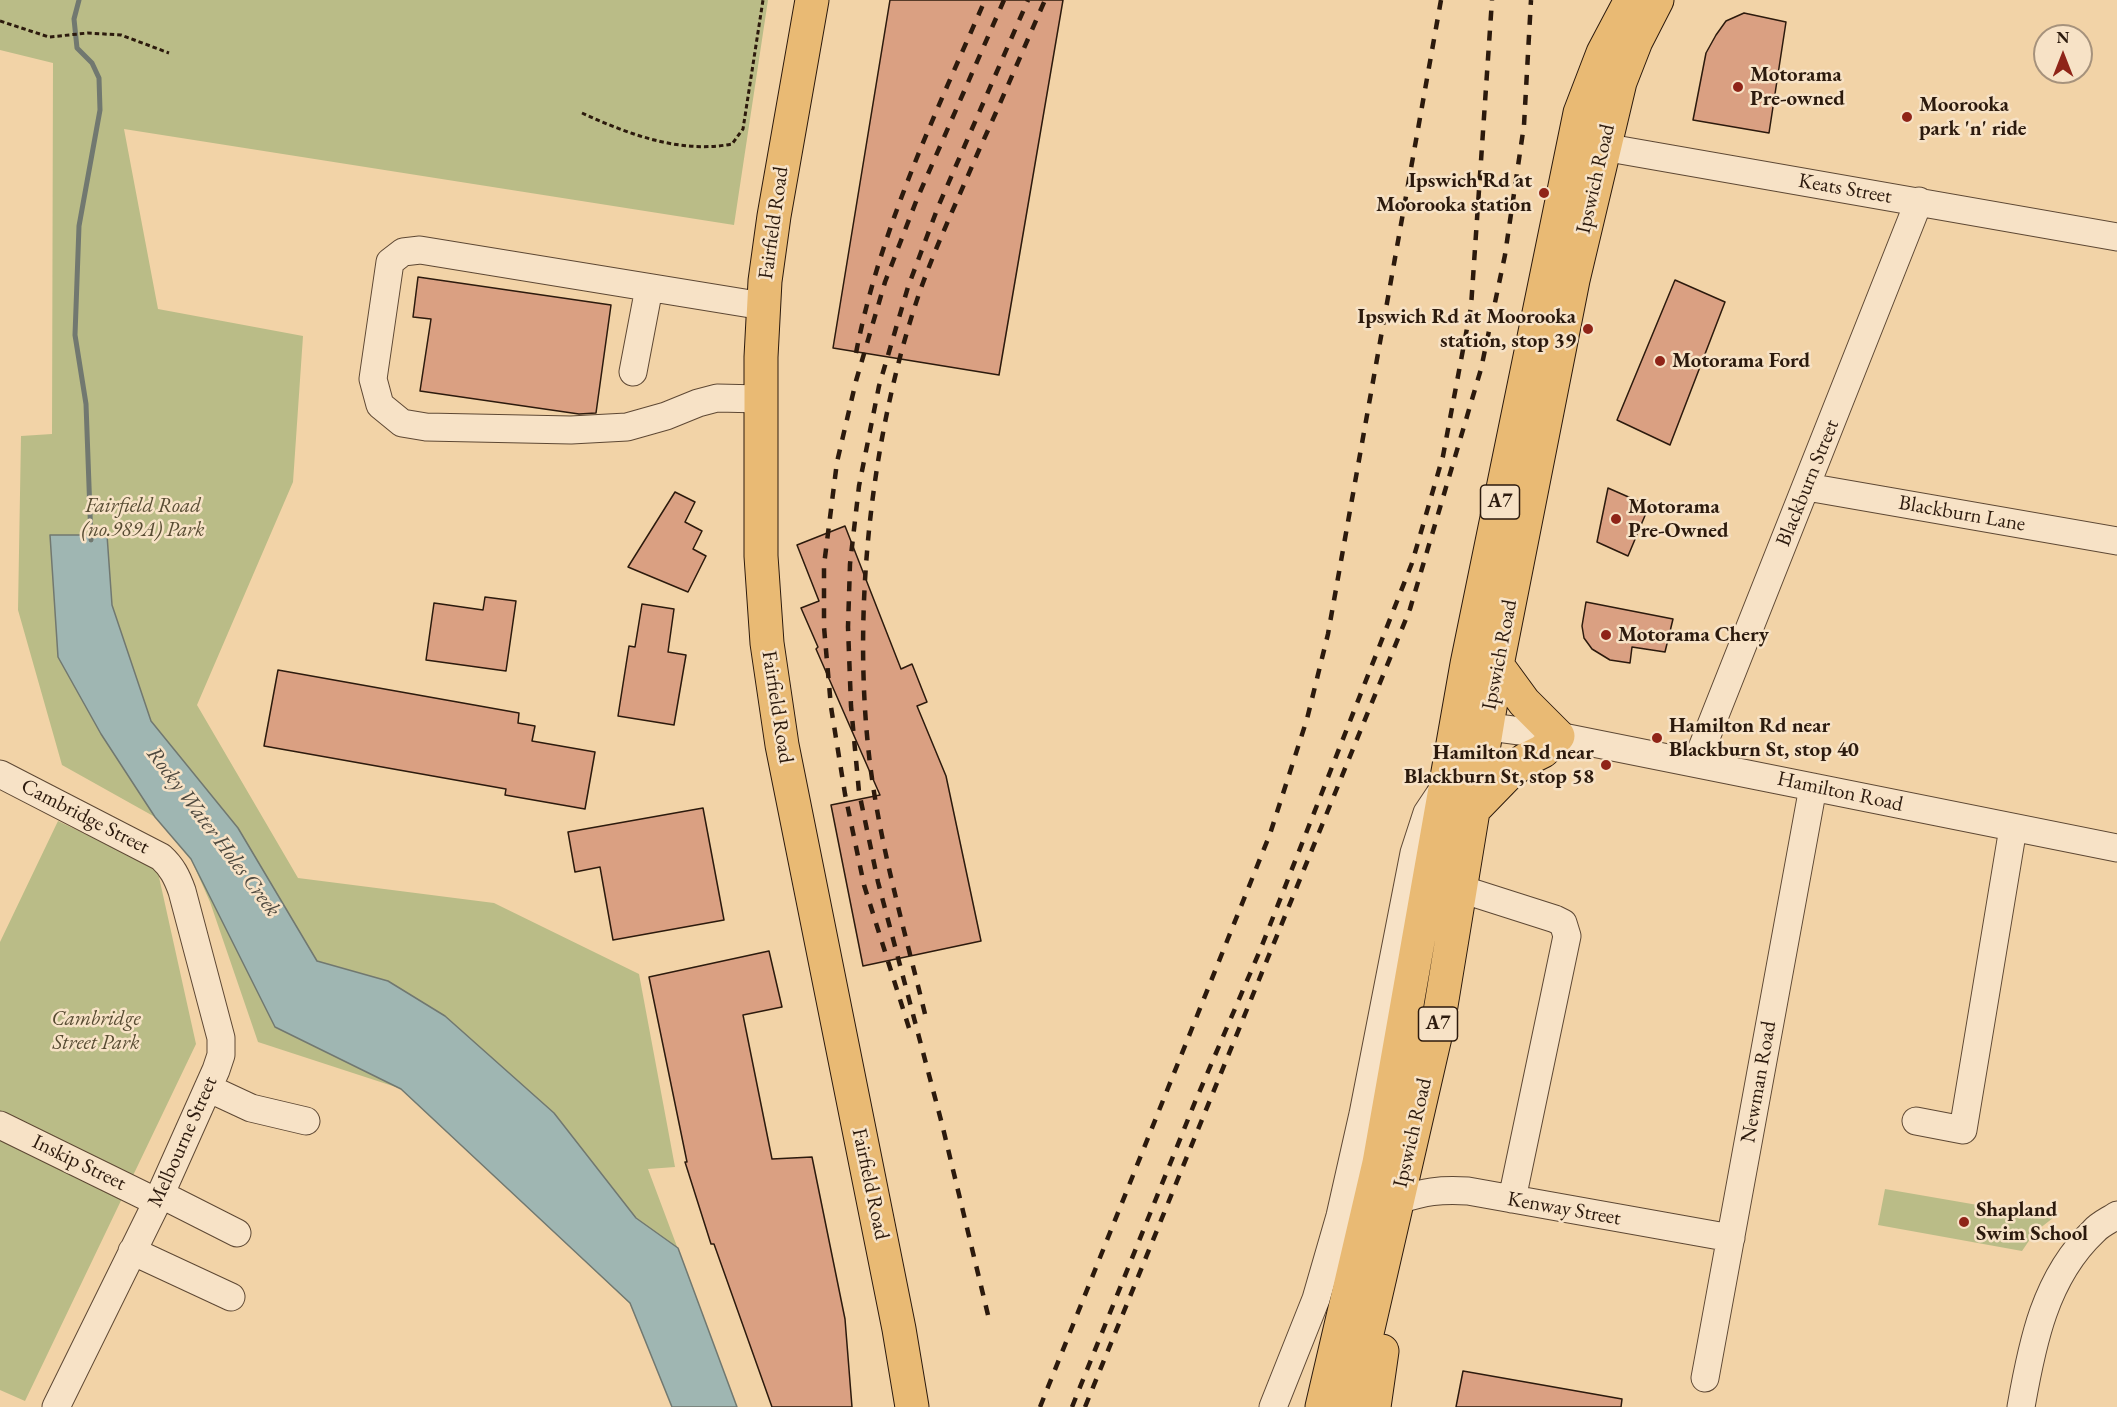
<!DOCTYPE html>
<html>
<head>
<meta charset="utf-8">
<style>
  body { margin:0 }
  #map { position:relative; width:2117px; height:1407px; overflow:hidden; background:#f2d3a7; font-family:"EB Garamond",serif }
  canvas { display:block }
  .north { position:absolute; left:2033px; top:24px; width:60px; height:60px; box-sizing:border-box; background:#f7e2c6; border:2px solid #a6927c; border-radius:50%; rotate:0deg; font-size:16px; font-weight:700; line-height:24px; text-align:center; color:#2c1a0d }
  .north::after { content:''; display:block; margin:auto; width:21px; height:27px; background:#8f2418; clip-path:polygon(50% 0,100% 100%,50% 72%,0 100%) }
</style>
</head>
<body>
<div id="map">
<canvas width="2117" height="1407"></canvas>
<div class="north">N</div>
</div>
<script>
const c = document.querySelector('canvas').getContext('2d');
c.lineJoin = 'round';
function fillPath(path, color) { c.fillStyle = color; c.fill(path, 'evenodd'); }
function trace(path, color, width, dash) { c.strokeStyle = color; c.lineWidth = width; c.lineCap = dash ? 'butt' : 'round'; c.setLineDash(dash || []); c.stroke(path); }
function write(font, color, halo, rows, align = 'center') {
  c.font = font + ' "EB Garamond",serif'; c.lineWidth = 5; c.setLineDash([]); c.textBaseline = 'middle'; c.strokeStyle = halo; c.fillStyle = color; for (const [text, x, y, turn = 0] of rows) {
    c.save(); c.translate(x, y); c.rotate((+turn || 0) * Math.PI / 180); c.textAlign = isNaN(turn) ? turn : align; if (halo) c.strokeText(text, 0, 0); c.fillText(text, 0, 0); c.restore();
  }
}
fillPath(new Path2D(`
  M0,0H768L734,225L124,129L158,309L303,336L293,482L197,705L298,878L494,903L639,974L675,1167L648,1169L737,1407H673L630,1304L405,1090L258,1042L210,902L191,859L155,817L62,765L18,610L21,436L52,434L53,63L0,50Z
  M58,821L157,868L196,1044L25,1401L0,1390V942Z
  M1885,1189L2053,1218L2035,1232L2022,1251L1878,1225Z`), '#babc87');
const water = new Path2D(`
  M50,535H107L112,605L151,721L238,828L317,961L388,981L445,1016L554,1113L636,1218L678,1248L737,1407H672L630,1303L401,1089L275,1027L191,859L155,817L101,734L58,657Z`);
fillPath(water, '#9fb6b2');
trace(water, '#717870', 1.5);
trace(new Path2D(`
  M79,0L74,19L77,48L92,63L99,78L100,110L79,226L75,335L86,404L91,540`), '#717870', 5);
const building = new Path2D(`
  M890,0H1063L999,375L833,348Z
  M1744,13L1786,22L1769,133L1693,120L1706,53L1716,35L1726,21Z
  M418,277L611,305L596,413L579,414L420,391L431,319L413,317Z
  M1675,280L1725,302L1670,445L1617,420Z
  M1608,488L1649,506L1628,556L1597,542Z
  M675,492L695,502L685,522L702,531L693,549L706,556L688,592L628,567Z
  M845,526L901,669L912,664L927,702L917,706L946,776L981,941L863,966L831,805L880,795L816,649L818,647L801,608L819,601L797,545Z
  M485,597L516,601L506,671L426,660L434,603L483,610Z
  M1586,602L1673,619L1665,652L1632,647L1630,663L1610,660L1592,649L1584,638L1582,626Z
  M642,604L674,609L668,652L686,655L674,725L618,716L629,646L635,647Z
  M278,670L519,713L518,723L535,726L532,741L595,752L585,809L505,795L506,789L264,746Z
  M703,808L724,920L613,940L600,867L575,872L568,832Z
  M769,951L782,1007L743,1015L772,1159L812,1157L845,1319L852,1407H772L714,1244H711L685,1162H687L649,977Z
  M1463,1371L1622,1399L1621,1407H1456Z`);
fillPath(building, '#daa082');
trace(building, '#2c1a0d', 1.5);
const minor = new Path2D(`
  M1586,144L2117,237
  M633,372L649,288
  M761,399L717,398L698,403L666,416L627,427L571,430L426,427L402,423L380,405L373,379L390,262L403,252L420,250L763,306
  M1807,487L2117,541
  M1467,724L1558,736L2117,848
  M1696,763L1919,201
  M0,774L161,857C172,867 177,877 182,891L221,1038V1055L216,1070L157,1202L56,1407
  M1461,889L1555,919L1563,923L1567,936L1512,1199
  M208,1088L251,1108L306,1121
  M1916,1121L1963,1130L2013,828
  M0,1125L157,1202
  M160,1194L237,1233
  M1398,1200C1425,1192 1439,1189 1468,1191L1731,1238
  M132,1251L231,1297
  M1705,1378L1813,787
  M1273,1407L1316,1299L1340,1216L1363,1114L1414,853L1427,813L1439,795
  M2021,1407C2032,1344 2045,1277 2094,1231C2100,1224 2110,1220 2117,1215`);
const major = new Path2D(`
  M812,0L774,216L765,281L761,357V556L767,643L782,745L899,1329L912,1407`);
const highway = new Path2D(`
  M1474,809L1507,775L1525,760L1543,751L1558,736L1524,702L1497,665
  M1322,1407L1379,1163L1467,664L1580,113L1603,53L1631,0
  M1350,1407L1438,1024L1497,665L1573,280L1620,82L1636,41L1657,0
  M1374,1407L1382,1351`);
trace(minor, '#5e4834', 29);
trace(major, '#2c1a0d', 35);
trace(highway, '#2c1a0d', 35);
trace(new Path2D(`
  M0,21L49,37L88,33L121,35L169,53
  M582,113C628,134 680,154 732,144L743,129L763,0`), '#2c1a0d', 3, [4.5, 3]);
trace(minor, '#f7e2c6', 27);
trace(major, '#e9ba74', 33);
trace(highway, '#e9ba74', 33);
trace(new Path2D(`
  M856,353C880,229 935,115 985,0
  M925,1014C907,940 886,867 874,792C849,635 868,442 920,291C937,243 959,197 979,150C1002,100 1023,50 1045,0
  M909,1028L864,885L845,794L831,707L824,627V565L837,462L856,381L885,282L917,199L1004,0
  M988,1315L942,1124L878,882L859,792L851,706L848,627L850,564L859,486L879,386L908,287L938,207L1028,0
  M1040,1407L1270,834L1307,719L1328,634L1441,0
  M1072,1407L1195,1102L1261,948L1412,563L1443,456L1471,307L1492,0
  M1085,1407L1410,609L1481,369L1505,255L1524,125L1531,0`), '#2c1a0d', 4.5, [10, 10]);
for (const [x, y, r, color] of [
  [1738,87,6,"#8f2418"],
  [1907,117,6,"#8f2418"],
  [1544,193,6,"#8f2418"],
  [1588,329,6,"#8f2418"],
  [1660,361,6,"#8f2418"],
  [1616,519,6,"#8f2418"],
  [1606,635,6,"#8f2418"],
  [1657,738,6,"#8f2418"],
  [1606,765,6,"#8f2418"],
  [1964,1222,6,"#8f2418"]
]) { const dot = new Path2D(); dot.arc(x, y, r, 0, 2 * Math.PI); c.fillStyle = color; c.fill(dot); trace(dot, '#f7e2c6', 2); }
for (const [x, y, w] of [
  [1500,502,39],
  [1438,1024,39]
]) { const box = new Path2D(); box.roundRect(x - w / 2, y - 17, w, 34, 4.5); c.fillStyle = '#f7e2c6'; c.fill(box); trace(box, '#2c1a0d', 1.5); }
write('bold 20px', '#2c1a0d', null, [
  ["A7",1500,502],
  ["A7",1438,1024]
]);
write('bold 21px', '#2c1a0d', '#f7e2c6', [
  ["Motorama",1750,75],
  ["Pre-owned",1750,99],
  ["Moorooka",1919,105],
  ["park 'n' ride",1919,129],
  ["Ipswich Rd at",1532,181,"right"],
  ["Moorooka station",1532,205,"right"],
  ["Ipswich Rd at Moorooka",1576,317,"right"],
  ["station, stop 39",1576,341,"right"],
  ["Motorama Ford",1672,361],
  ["Motorama",1628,507],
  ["Pre-Owned",1628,531],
  ["Motorama Chery",1618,635],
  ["Hamilton Rd near",1669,726],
  ["Blackburn St, stop 40",1669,750],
  ["Hamilton Rd near",1594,753,"right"],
  ["Blackburn St, stop 58",1594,777,"right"],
  ["Shapland",1976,1210],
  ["Swim School",1976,1234]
], 'left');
write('21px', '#2c1a0d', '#f7e2c6', [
  ["Ipswich Road",1596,179,-77],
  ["Keats Street",1845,189,10],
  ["Fairfield Road",774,223,-82],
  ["Blackburn Street",1808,483,-68],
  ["Blackburn Lane",1962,514,10],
  ["Ipswich Road",1500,655,-79],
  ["Fairfield Road",777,707,81],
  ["Hamilton Road",1840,792,12],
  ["Cambridge Street",85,817,27],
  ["Newman Road",1759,1082,-80],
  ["Ipswich Road",1413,1133,-77],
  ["Melbourne Street",183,1142,-66],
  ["Inskip Street",79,1163,26],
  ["Fairfield Road",870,1184,78],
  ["Kenway Street",1564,1209,10]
]);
write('italic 21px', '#574b32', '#f7e2c6', [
  ["Fairfield Road",143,506],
  ["(no.989A) Park",143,530],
  ["Cambridge",96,1019],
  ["Street Park",96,1043]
]);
write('italic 22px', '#4e493f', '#f7e2c6', [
  ["Rocky Water Holes Creek",213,832,53]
]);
</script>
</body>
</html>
